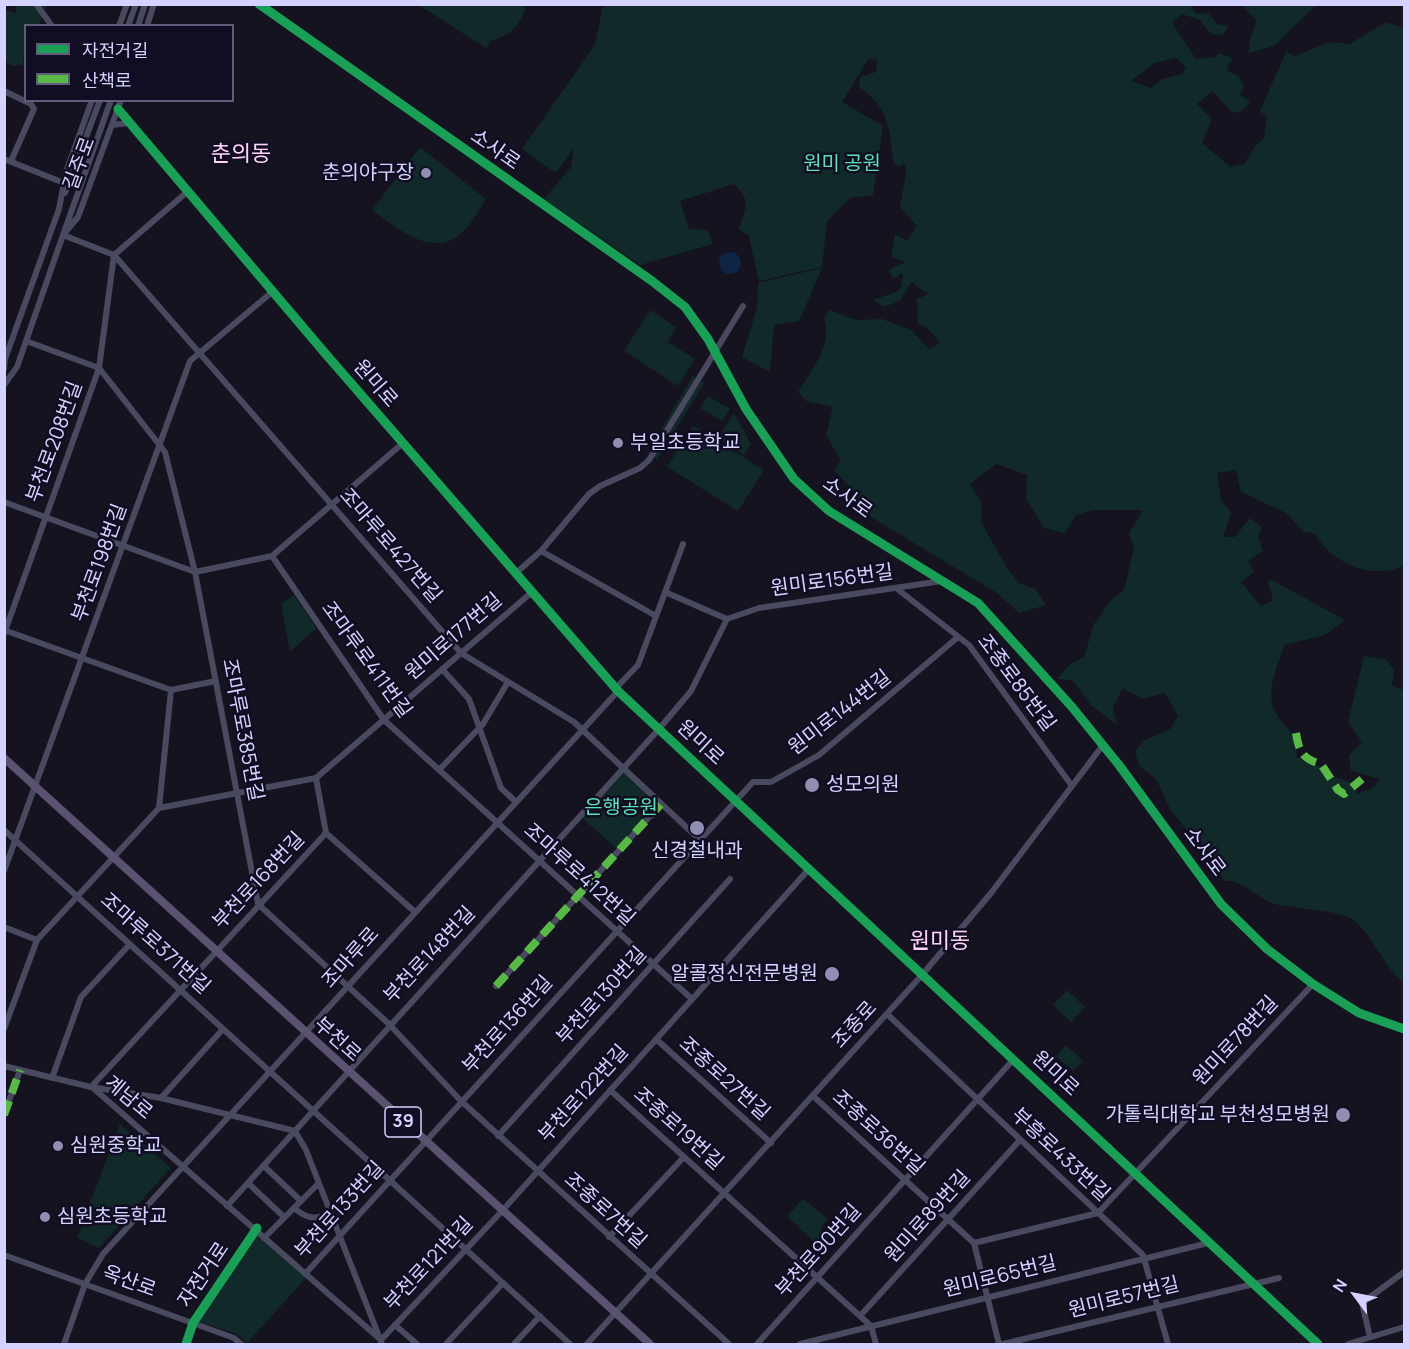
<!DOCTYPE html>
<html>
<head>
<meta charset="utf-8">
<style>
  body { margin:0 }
  #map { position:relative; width:1409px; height:1349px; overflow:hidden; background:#14131f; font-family:Manrope,"Noto Sans KR",sans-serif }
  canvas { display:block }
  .frame { position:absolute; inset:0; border:6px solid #d4d2ff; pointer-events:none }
  .legend { position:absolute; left:24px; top:24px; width:210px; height:78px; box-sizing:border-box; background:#110e24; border:2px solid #5f5c7c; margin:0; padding:8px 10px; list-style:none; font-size:18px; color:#d4d2ff }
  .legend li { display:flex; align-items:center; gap:12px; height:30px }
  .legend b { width:30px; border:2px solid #5f5c7c }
  .north { position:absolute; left:1325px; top:1265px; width:60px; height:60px; -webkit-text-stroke:4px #110e24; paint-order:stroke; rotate:302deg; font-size:16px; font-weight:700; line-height:24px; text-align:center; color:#d4d2ff }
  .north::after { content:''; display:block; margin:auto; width:21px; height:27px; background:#d4d2ff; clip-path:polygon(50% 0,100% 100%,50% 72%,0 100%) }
</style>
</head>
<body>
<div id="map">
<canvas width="1409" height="1349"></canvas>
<div class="frame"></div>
<ul class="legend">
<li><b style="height:8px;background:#1a9f57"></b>자전거길</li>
<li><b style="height:8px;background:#58b947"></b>산책로</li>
</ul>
<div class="north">N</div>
</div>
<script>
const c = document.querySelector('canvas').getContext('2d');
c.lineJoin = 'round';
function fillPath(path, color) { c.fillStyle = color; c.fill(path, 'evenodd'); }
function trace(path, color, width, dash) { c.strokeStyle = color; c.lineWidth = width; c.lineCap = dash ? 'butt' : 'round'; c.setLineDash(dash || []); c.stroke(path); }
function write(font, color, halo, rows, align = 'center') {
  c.font = font + ' Manrope,"Noto Sans KR",sans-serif'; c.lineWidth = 5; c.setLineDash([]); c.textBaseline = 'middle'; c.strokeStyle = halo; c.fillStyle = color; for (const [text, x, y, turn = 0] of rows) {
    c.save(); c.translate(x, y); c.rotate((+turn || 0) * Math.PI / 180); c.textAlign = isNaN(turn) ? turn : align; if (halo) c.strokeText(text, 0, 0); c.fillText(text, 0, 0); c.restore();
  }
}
fillPath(new Path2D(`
  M17,5H47L39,25L26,26L23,65L12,66L5,61L4,9L15,13Z
  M419,5H526C521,25 511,36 490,41L486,48Z
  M603,5H1190L1196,14L1208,13L1217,24L1229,26L1223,35L1211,34L1200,20L1182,14L1172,23L1196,59L1215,57L1219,53L1232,58L1227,70L1238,76L1244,86L1240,94L1250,102L1242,111L1233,113L1212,91L1197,104L1212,119L1202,143L1230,167L1244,164L1255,146L1264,138L1267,117L1260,111L1286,52L1295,56L1330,42L1350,44L1386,22L1404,28V566C1369,580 1334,564 1314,533L1304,532L1286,513L1241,492L1236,470L1217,473L1221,500L1231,513L1223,537H1235L1250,518L1262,527L1258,537L1263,551L1248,561L1254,572L1241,582L1261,606L1273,600L1268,581L1272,580L1345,620L1325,635L1284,645C1278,666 1264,693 1276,713C1289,736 1295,726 1297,758H1309L1329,775L1350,782L1358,794L1373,788L1380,779L1351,771L1349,755L1362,742L1348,722L1364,656L1385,659L1394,669L1392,685L1404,690V983C1383,966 1375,939 1355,921C1344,910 1294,909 1275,904C1256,898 1244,880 1225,881L1202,848L1171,811L1156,779L1139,766L1135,751L1145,740L1170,729L1178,716L1165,693L1143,699L1123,688L1113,707L1117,725L1091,705L1072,680L1057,679L1069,665L1084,657L1094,624L1111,600L1124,590L1134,548L1129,533L1143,510H1093L1076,515L1065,533L1044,528L1026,498L1027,475L996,464L970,484L982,503L981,522L1007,568L1019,583L1035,589L1046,605L1019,613L997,593L871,517L853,490L834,470L841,461L826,435L833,407L806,401L798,392C811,371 833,344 824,319L829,310L856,320L882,319L911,330L929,349L940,343L927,328L918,324L917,299L928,294L911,282L900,301L884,307L873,300L896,292L902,286L903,273L893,279L889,270L905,262L891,256L895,234L907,241L917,226L900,207L906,174L905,163L899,167L894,164C888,128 891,109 859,87L860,77L876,72L877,60L869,58L842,102L883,126L873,195L850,198L827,221L822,267L759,281L749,236L739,229C746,207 752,201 734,184L680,201L689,229L708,230L713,244L640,265L544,199L571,167L574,148L556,173L522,149L595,45ZM1176,58L1186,67L1183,74L1162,79L1151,88L1131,81L1154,63Z
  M1240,5H1316L1274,46L1249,53V42L1257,20Z
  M420,147L486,199C479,209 473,222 464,231C434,261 397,228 372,210Z
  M822,268L799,321L774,325L770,372L742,357L757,308L758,283Z
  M650,310L676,327L668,342L695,359L678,386L624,351Z
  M693,376L696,377L652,450L650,448Z
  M701,381L704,383L657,460L654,457Z
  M708,396L730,409L722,421L700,408Z
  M734,413L751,444L744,455L718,438Z
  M693,426L764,470L738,511L667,467Z
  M294,595L316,628L290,652L281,603Z
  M623,768L661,804L618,850L579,815Z
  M1067,990L1085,1007L1071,1022L1053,1005Z
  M1066,1045L1083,1061L1073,1071L1056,1056Z
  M120,1124L171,1168L99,1248L77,1238Z
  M803,1199L828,1219L820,1228L829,1237L819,1247L787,1216Z
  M257,1235L306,1278L247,1343L237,1334L197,1321Z`), '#112a29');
fillPath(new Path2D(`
  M719 263a11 11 0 1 1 22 0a11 11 0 1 1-22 0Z`), '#0e2546');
trace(new Path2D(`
  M36,4L52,26
  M259,4L652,281L685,307L708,339
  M119,26L127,4
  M128,26L136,4
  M138,26L145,4
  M147,26L154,4
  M4,91L31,104L34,109L11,161
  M111,100L63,235L114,255L461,653L574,722L700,840
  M118,109L324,352L618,691L1318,1344
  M112,125L129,123
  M4,159L64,183
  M65,193L100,100
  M26,341L99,368L165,452L195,572L258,904L389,1024L461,1101L729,1344
  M4,369L5,359L59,209L66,172L92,100
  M725,370L746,409L794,479L829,511L978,603L1072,707L1119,765L1221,904L1267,949L1313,984L1359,1013L1404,1029
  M4,385L17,367L63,235L78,217L121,100
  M4,502L195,572L272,556L403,443
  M541,551L656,616
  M272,556L384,720L692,999
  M516,573L541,551L589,494L600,486L640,468L649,460L743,306
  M896,588L969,645L1072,786
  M665,592L727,619
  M4,630L171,690L216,681
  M4,634L99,368L114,255L187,192
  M442,669L469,699L501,788L516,802
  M616,688L638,665L683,544
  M439,770L483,724L508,682
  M316,778L532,592
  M316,778L326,833L415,912
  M159,808L171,690
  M4,830L570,1344
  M4,871L190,361L272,292
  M4,927L37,940
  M496,986L661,804
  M887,1014L1143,1255L1168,1344
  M4,1029L37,940L159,808L316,778
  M656,1039L771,1143
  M4,1066L91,1087L161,1098L295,1131L306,1150L382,1344
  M52,1078L81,997L130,944
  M91,1087L326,833
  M92,1087L380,1339
  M610,1090L871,1326L876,1344
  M813,1096L974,1243
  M161,1098L223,1029
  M4,1115L20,1070
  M498,1136L730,879
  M264,1166L301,1201
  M248,1183L284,1217
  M227,1206L659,729L691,691L727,619L759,608L942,581
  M294,1208C307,1219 315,1220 331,1213
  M609,1237L684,1157
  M264,1238L319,1183
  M974,1243L1098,1213L1313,984
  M974,1243L999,1344
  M4,1255L234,1338L241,1344
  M305,1274L753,782H771L819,755L958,637
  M860,1316L1020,1140
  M395,1325L417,1344
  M1370,1337L1362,1303L1404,1272
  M381,1340L502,1211L809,869
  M64,1344L85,1284L103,1254L618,691
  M446,1344L503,1283
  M514,1344L540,1316
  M587,1344L922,975L991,893L1103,745
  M757,1344L1013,1060
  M800,1344L1208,1243
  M1003,1344L1279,1278
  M1348,1344L1404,1327`), '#494960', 6);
trace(new Path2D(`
  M4,758L650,1344`), '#5b5271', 8);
trace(new Path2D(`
  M708,339L725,370`), '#494960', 6);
trace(new Path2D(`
  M1296,733C1299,751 1302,759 1321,764L1338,790L1344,794L1362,779
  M496,986L661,804
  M4,1115L20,1070`), '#58b947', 8, [15, 8]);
trace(new Path2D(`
  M259,4L652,281L685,307L708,339L746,409L794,479L829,511L978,603L1072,707L1119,765L1221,904L1267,949L1313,984L1359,1013L1404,1029
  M118,109L324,352L618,691L1318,1344
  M186,1344L193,1323L257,1228`), '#1a9f57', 9);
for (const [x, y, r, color] of [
  [426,173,6,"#918fb1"],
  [618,443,6,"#918fb1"],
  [812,785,8,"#918fb1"],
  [697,828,8,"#918fb1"],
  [832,974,8,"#918fb1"],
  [1343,1115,8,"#918fb1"],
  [58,1146,6,"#918fb1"],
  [45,1217,6,"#918fb1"]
]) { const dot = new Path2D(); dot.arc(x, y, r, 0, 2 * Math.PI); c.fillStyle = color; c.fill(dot); trace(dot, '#110e24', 2); }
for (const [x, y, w] of [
  [403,1122,36]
]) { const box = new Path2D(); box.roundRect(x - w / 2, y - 15, w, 30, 4.5); c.fillStyle = '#110e24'; c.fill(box); trace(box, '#d4d2ff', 1.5); }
write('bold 18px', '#d4d2ff', null, [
  ["39",403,1122]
]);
write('20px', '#d4d2ff', '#110e24', [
  ["소사로",495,150,35],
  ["길주로",80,164,-70],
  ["원미로",375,384,49],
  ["부천로208번길",55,442,-70],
  ["소사로",847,498,36],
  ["조마루로427번길",390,546,49],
  ["부천로198번길",100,563,-70],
  ["원미로156번길",832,581,-8],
  ["원미로177번길",454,637,-41],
  ["조마루로411번길",366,660,54],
  ["조종로85번길",1016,683,53],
  ["원미로144번길",840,713,-38],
  ["조마루로385번길",242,730,79],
  ["원미로",700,743,43],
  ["소사로",1204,852,53],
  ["조마루로412번길",579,875,42],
  ["부천로168번길",259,881,-47],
  ["조마루로371번길",155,944,42],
  ["부천로148번길",430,955,-47],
  ["조마루로",351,958,-48],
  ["부천로130번길",602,996,-48],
  ["부천로136번길",508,1025,-48],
  ["조종로",855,1025,-48],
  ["부천로",337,1040,42],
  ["원미로78번길",1236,1041,-47],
  ["원미로",1055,1074,43],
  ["조종로27번길",724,1079,42],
  ["부천로122번길",584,1094,-48],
  ["계남로",128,1098,40],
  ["조종로19번길",678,1129,42],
  ["조종로36번길",878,1133,42],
  ["부흥로433번길",1060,1155,43],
  ["부천로133번길",340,1210,-48],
  ["조종로7번길",605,1211,42],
  ["원미로89번길",928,1217,-48],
  ["부천로90번길",819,1251,-48],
  ["부천로121번길",429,1264,-47],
  ["자전거로",204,1275,-56],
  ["원미로65번길",1000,1277,-14],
  ["옥산로",129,1282,20],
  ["원미로57번길",1124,1298,-14]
]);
write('20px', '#5ddfb7', '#110e24', [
  ["원미 공원",842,164],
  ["은행공원",621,808]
]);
write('20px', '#d4d2ff', '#110e24', [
  ["춘의야구장",414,173,"right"],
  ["부일초등학교",630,443],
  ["성모의원",826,785],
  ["신경철내과",697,851,"center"],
  ["알콜정신전문병원",818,974,"right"],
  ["가톨릭대학교 부천성모병원",1330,1115,"right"],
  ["심원중학교",70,1146],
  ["심원초등학교",57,1217]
], 'left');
write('22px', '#ffd4f2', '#110e24', [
  ["춘의동",241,155],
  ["원미동",940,942]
]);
</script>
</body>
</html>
